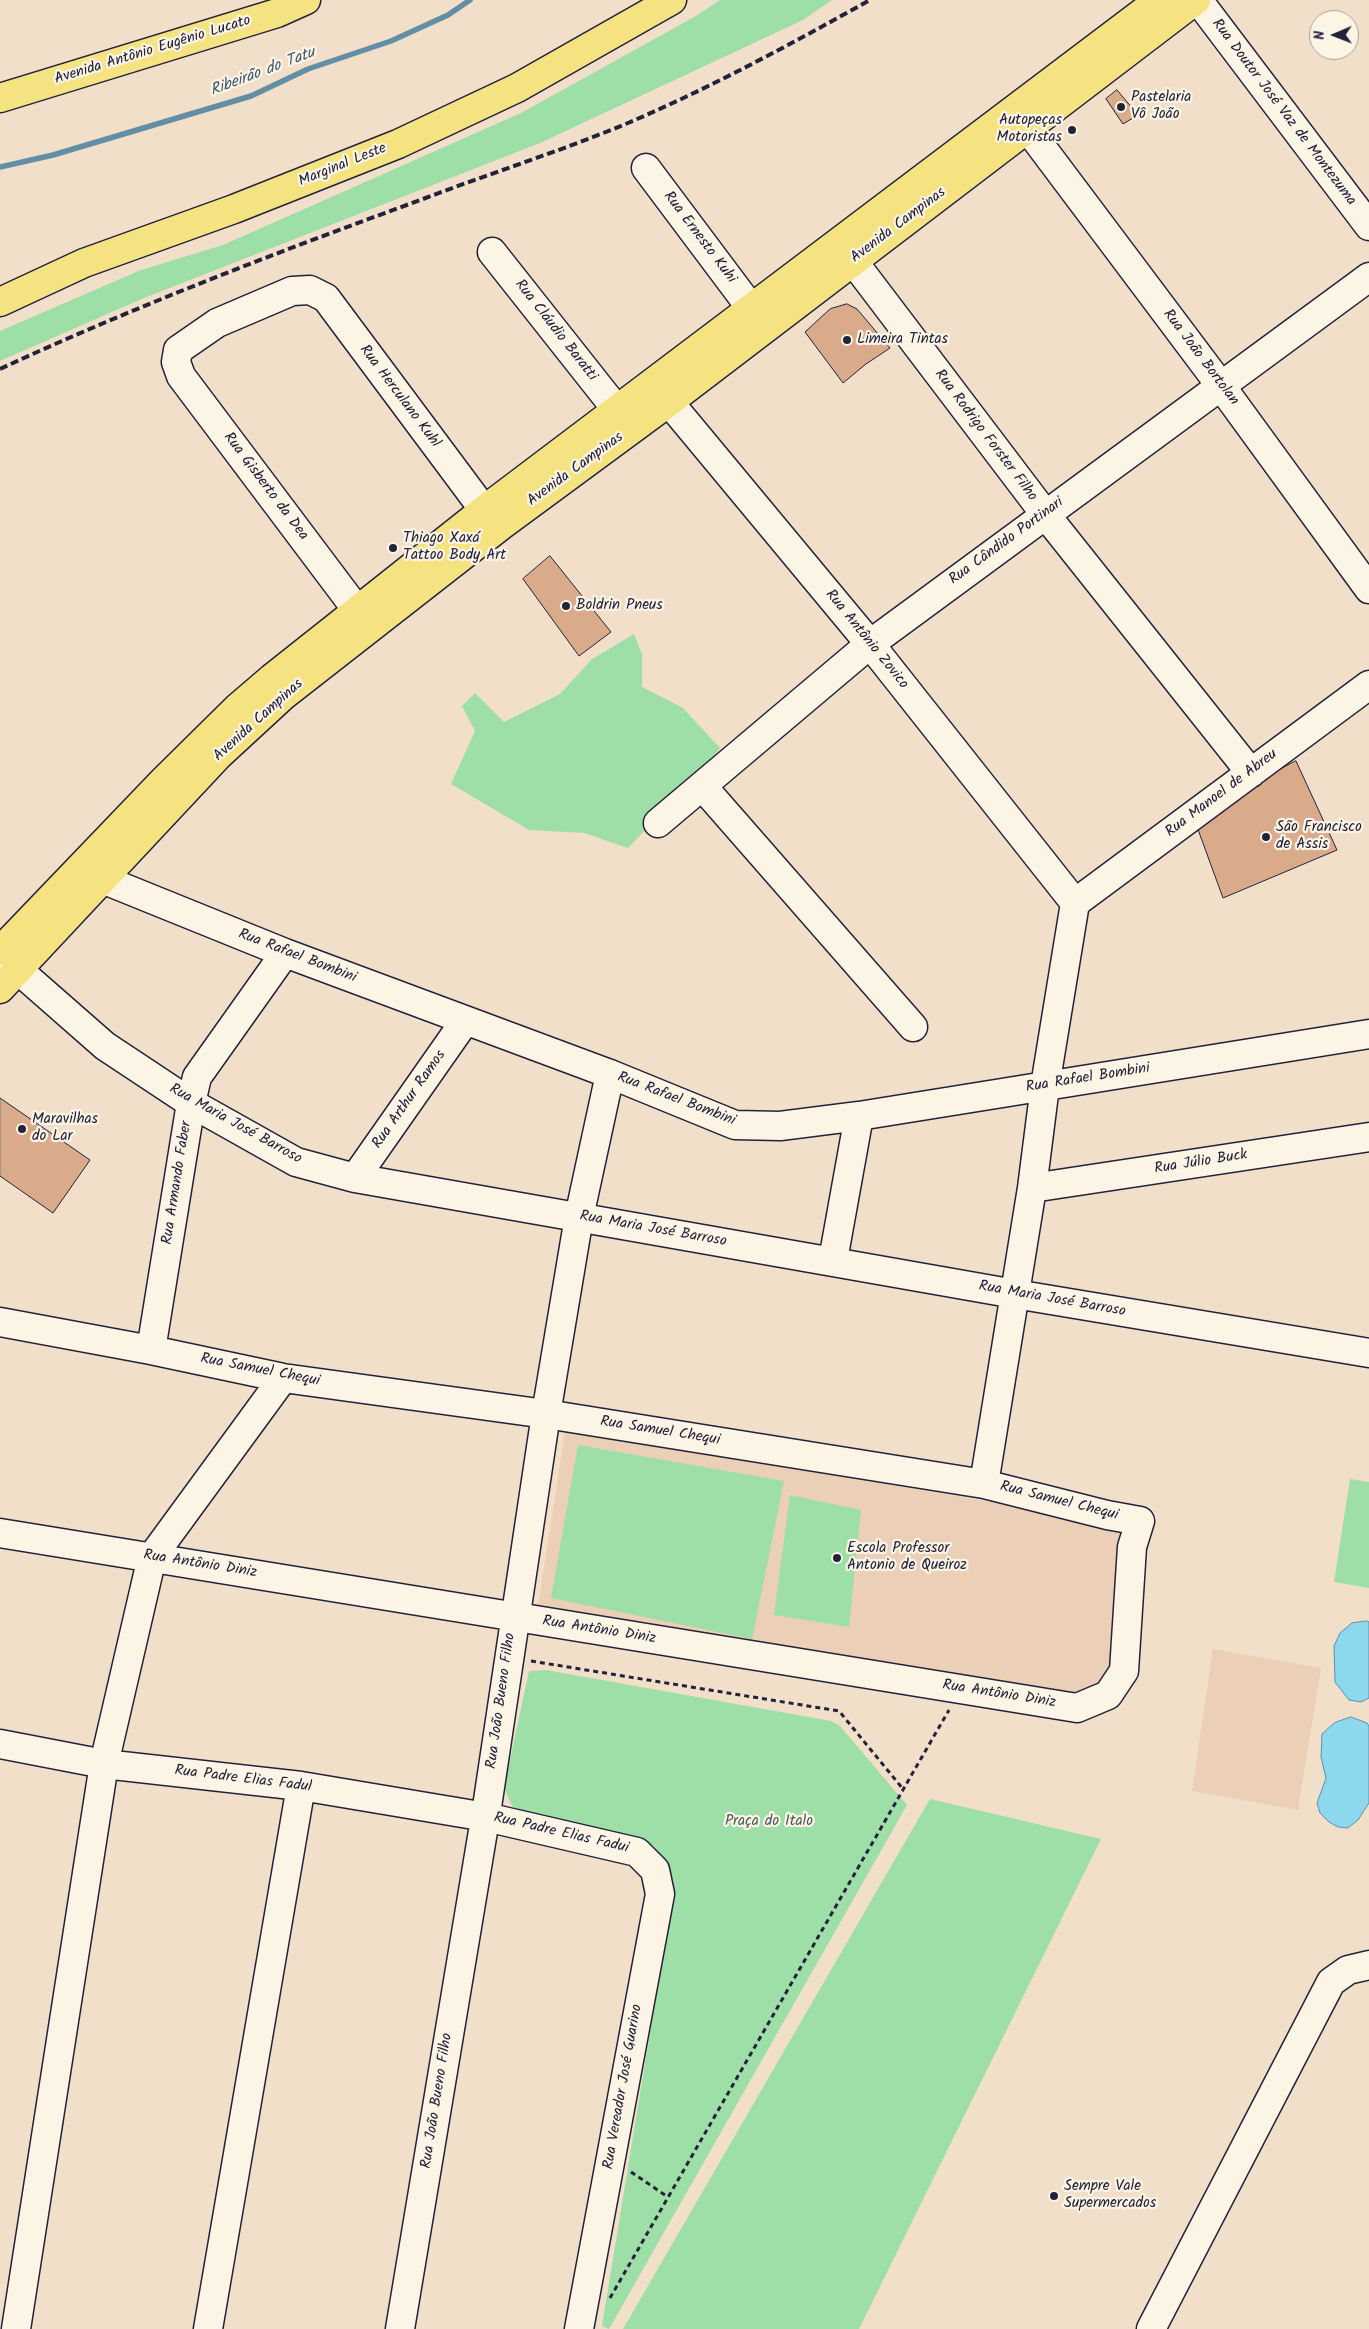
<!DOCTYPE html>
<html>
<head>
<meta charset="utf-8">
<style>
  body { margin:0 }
  #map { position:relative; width:1369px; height:2329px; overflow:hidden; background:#f2dfca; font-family:Kalam,sans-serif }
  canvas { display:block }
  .north { position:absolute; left:1309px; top:10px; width:50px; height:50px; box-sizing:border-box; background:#fcf5e5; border:1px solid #a5a1a1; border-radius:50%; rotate:269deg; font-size:14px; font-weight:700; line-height:20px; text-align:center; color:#22223b }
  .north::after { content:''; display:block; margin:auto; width:18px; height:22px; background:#22223b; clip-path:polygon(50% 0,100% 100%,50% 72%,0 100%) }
</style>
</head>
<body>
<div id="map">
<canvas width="1369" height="2329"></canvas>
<div class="north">N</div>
</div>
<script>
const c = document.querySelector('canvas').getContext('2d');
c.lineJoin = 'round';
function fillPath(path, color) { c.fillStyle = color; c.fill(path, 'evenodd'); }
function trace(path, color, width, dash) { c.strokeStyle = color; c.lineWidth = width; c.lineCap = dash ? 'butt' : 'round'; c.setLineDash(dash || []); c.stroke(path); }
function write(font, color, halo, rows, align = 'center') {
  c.font = font + ' Kalam,sans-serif'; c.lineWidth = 4.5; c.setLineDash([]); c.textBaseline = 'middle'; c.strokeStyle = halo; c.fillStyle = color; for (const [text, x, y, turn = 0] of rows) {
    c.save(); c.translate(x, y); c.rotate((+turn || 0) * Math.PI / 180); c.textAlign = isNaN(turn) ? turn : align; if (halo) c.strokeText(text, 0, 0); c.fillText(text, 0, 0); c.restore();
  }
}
fillPath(new Path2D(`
  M565,1432L1109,1521L1124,1532L1120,1678L1077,1708L538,1606Z
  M1213,1649L1321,1668L1298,1810L1192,1791Z`), '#ebcfb7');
fillPath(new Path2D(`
  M720,0H832L803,20L540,143L144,298L0,361V331L141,270L223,245L521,113L696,16Z
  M634,634L642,654V687L683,708L720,748L689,784L628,848L584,833L529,830L451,784L475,731L462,706L475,693L504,722L560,694L592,659Z
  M578,1445L784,1481L752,1639L551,1598Z
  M1350,1479L1369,1482V1588L1334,1582Z
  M790,1495L861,1510L849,1627L774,1615Z
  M546,1670L831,1721L840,1726L907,1805L609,2329L602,2326L673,1892L667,1865L654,1846L630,1836L528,1815L512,1806L504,1788L529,1671Z
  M930,1799L1101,1839L859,2329H623Z`), '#9edea7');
const water = new Path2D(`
  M1367,1621L1369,1622V1698L1361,1702L1349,1700L1335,1682L1334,1646L1340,1633L1352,1623Z
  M1351,1717L1367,1723L1369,1726V1803L1358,1820L1348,1828L1338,1827L1329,1822L1320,1813L1317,1803L1326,1778L1321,1757L1322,1734L1334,1723Z`);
fillPath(water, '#8cd8ed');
trace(water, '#628fa6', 1);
trace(new Path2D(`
  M0,167L53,155L251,96L308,69L391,41L448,15L470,0`), '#628fa6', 5.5);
const building = new Path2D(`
  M1117,90L1138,115L1123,124L1106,99Z
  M847,304L857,309L890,348L866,364L843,383L805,332L830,309Z
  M550,556L611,632L579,656L523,579Z
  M1296,761L1337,850L1223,898L1196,824L1240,791Z
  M0,1098L90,1160L53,1213L0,1176Z`);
fillPath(building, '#daab8b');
trace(building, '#22223b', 1);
const minor = new Path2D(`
  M1198,0L1369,226
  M1028,129L1221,386L1369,589
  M646,168L751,308
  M492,252L617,410
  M853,261L1045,514L1251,773
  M654,384L870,644L1075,903
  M357,610L181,376L176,362L178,350L217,323L292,291L310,290L326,298L484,510
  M703,787L913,1027
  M658,823L870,644L1369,277
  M102,879L285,953L610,1074L735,1125L780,1126L859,1116L1369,1034
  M1075,903L1369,685
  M0,954L105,1046L191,1103L296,1162L355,1178L1015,1294L1369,1353
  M355,1178L465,1021
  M1032,1188L1369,1137
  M833,1260L859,1116
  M0,1322L151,1350L283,1378L546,1414L984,1484L1107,1515L1140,1521L1132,1547L1124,1671L1108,1695L1077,1708L0,1533
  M151,1350L191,1103L197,1077L285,953
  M984,1484L1032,1188L1045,1086L1075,903
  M0,1744L104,1764L301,1786L486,1817L637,1852L655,1870L660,1894L579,2329
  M16,2329L104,1764L152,1557L283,1378
  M208,2329L301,1786
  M400,2329L487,1807L546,1414L579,1217L610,1074
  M1151,2329L1331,1982L1348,1970L1369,1965`);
const major = new Path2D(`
  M0,98L277,13L306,0
  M0,302L84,263L234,209L398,144L517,88L672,0
  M0,951L164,780L237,708L272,678L484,510L1159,0
  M0,989L219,755L283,696L502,525L669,402L1196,0`);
trace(minor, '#22223b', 31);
trace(major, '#22223b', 31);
trace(new Path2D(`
  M531,1661L839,1711L903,1789
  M631,2172L668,2197
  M610,2298L949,1710`), '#22223b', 3, [5, 4]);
trace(minor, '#fcf5e5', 28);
trace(major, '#f5e382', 28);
trace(new Path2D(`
  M0,369C138,305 281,251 423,199C491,173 561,151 628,123C712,87 791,44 870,0`), '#22223b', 4, [8, 4]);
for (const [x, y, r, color] of [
  [1121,107,5,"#22223b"],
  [1072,130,5,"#22223b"],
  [847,340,5,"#22223b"],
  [393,548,5,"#22223b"],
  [566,606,5,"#22223b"],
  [1266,837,5,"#22223b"],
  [22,1129,5,"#22223b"],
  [837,1558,5,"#22223b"],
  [1054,2196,5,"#22223b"]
]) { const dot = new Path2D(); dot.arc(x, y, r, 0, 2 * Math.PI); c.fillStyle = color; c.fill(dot); trace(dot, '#fcf5e5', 2); }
write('15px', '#22223b', '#fcf5e5', [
  ["Avenida Antônio Eugênio Lucato",153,51,-17],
  ["Rua Doutor José Vaz de Montezuma",1283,113,53],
  ["Marginal Leste",343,166,-22],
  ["Avenida Campinas",899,226,-37],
  ["Rua Ernesto Kuhi",699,238,53],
  ["Rua Cláudio Baratti",555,331,52],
  ["Rua João Bortolan",1200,358,53],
  ["Rua Herculano Kuhl",399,397,53],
  ["Rua Rodrigo Forster Filho",985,436,53],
  ["Avenida Campinas",576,470,-36],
  ["Rua Gisberto da Dea",265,487,53],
  ["Rua Cândido Portinari",1007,542,-36],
  ["Rua Antônio Zovico",866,640,51],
  ["Avenida Campinas",259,721,-42],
  ["Rua Manoel de Abreu",1222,794,-37],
  ["Rua Rafael Bombini",297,957,21],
  ["Rua Rafael Bombini",1088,1079,-9],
  ["Rua Arthur Ramos",410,1100,-55],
  ["Rua Rafael Bombini",676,1100,21],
  ["Rua Maria José Barroso",235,1125,29],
  ["Rua Júlio Buck",1201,1163,-9],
  ["Rua Armando Faber",178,1183,-81],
  ["Rua Maria José Barroso",653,1230,10],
  ["Rua Maria José Barroso",1052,1300,10],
  ["Rua Samuel Chequi",260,1371,11],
  ["Rua Samuel Chequi",660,1432,9],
  ["Rua Samuel Chequi",1059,1502,14],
  ["Rua Antônio Diniz",200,1565,9],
  ["Rua Antônio Diniz",599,1631,9],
  ["Rua Antônio Diniz",999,1695,9],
  ["Rua João Bueno Filho",502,1701,-82],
  ["Rua Padre Elias Fadul",243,1780,7],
  ["Rua Padre Elias Fadui",561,1834,13],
  ["Rua Vereador José Guarino",624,2087,-80],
  ["Rua João Bueno Filho",438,2101,-81]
]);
write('15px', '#22223b', '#fcf5e5', [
  ["Pastelaria",1131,98],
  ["Vô João",1131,115],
  ["Autopeças",1062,121,"right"],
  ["Motoristas",1062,138,"right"],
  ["Limeira Tintas",857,340],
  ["Thiago Xaxá",403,539],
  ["Tattoo Body Art",403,556],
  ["Boldrin Pneus",576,606],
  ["São Francisco",1276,828],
  ["de Assis",1276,845],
  ["Maravilhas",32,1120],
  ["do Lar",32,1137],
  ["Escola Professor",847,1549],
  ["Antonio de Queiroz",847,1566],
  ["Sempre Vale",1064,2187],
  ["Supermercados",1064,2204]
], 'left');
write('15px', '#475a5b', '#fcf5e5', [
  ["Praça do Italo",769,1822]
]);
write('italic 16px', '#425970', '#fcf5e5', [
  ["Ribeirão do Tatu",263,73,-21]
]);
</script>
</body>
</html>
